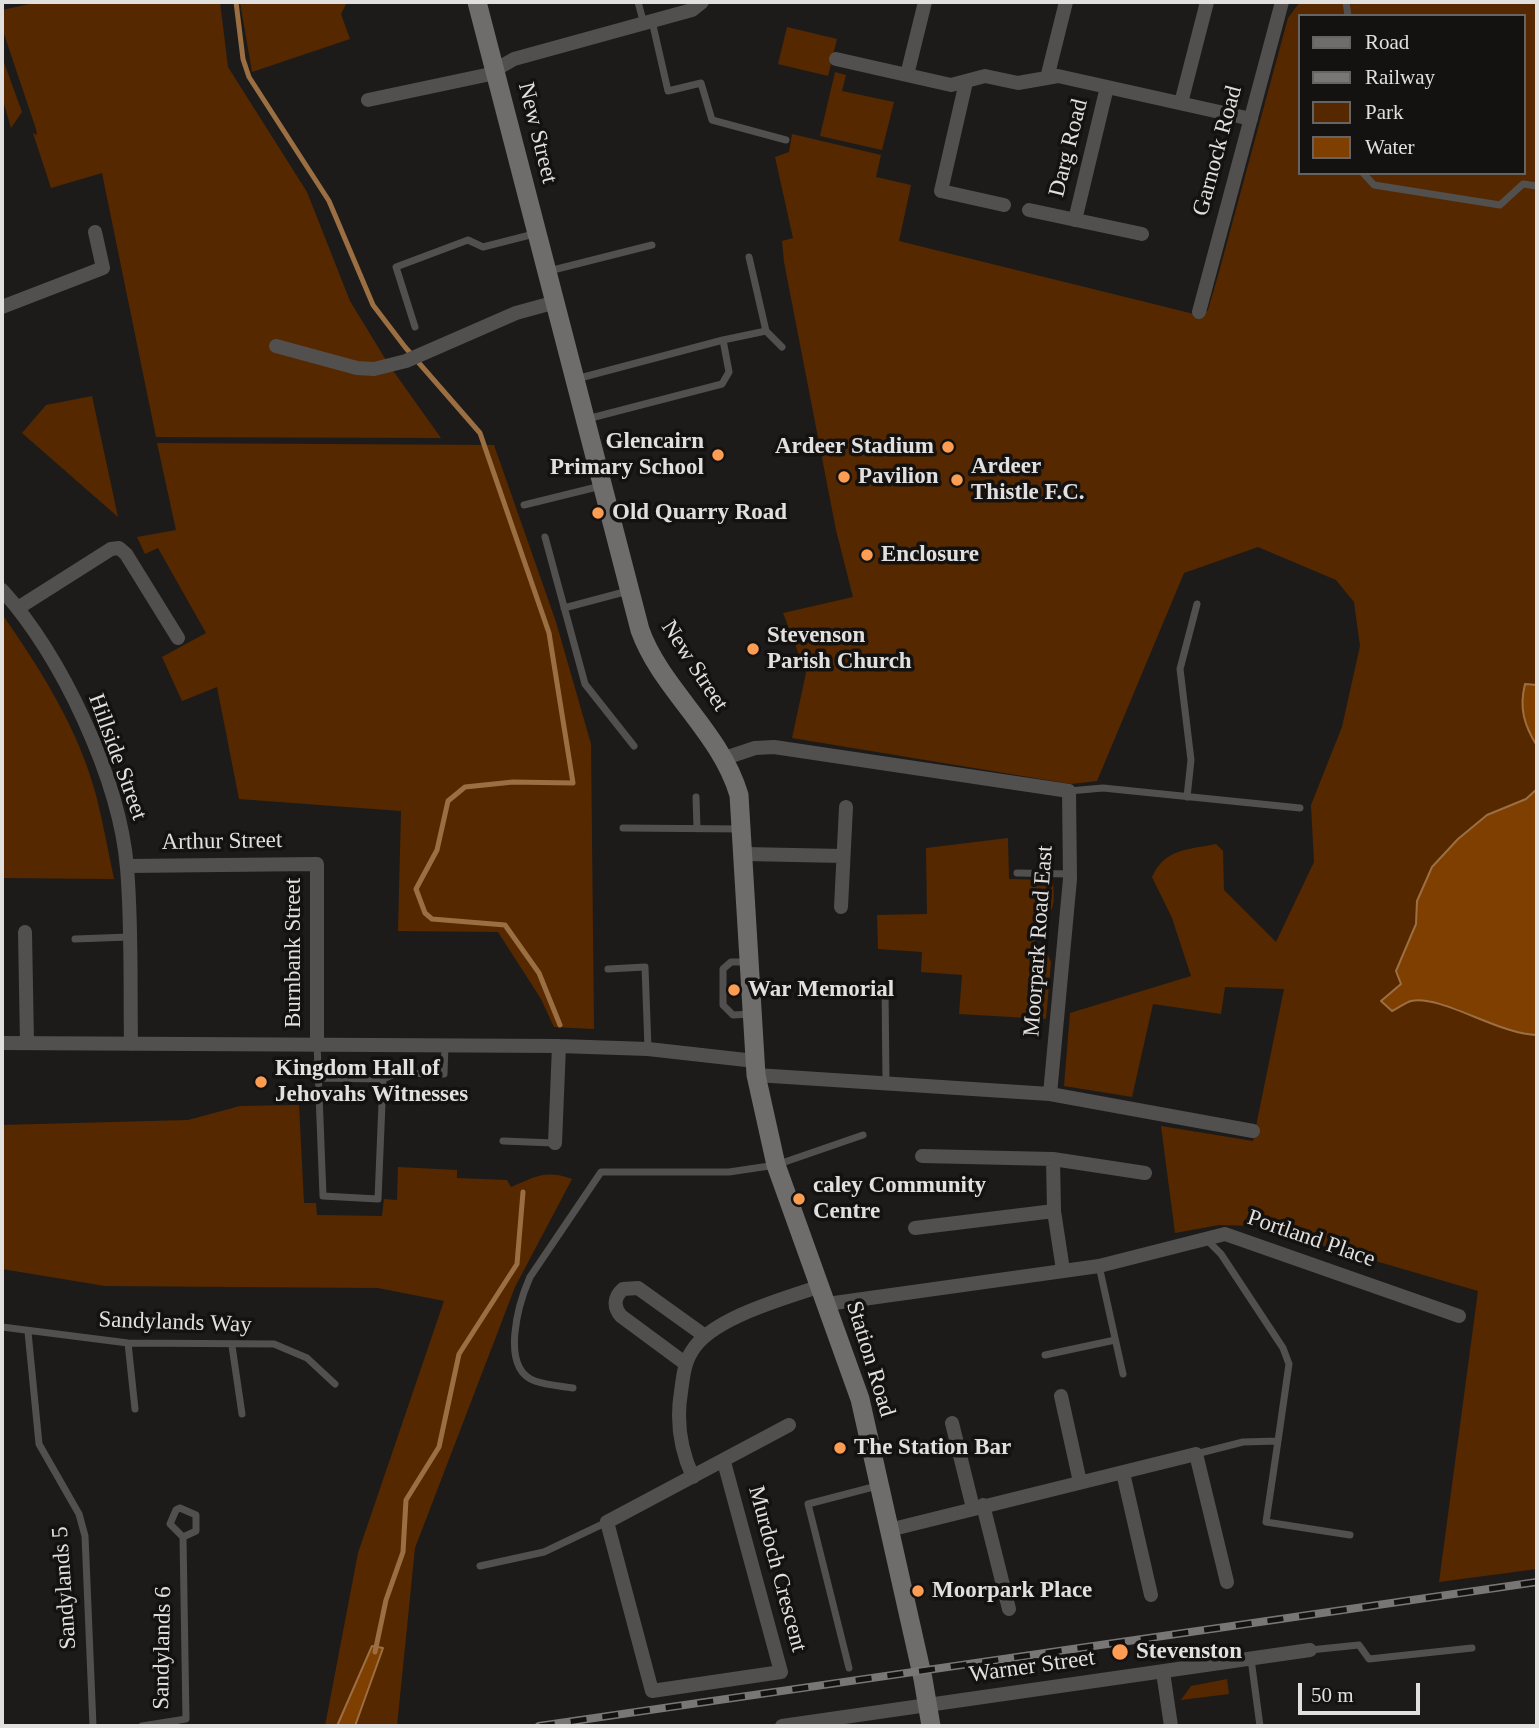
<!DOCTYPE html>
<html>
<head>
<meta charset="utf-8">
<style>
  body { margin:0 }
  #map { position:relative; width:1539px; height:1728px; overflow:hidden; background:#1d1b19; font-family:Georgia,serif }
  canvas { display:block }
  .frame { position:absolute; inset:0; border:4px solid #e2e0df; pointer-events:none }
  .legend { position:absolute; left:1298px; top:14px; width:228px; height:161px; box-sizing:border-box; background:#141210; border:2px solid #666463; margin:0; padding:9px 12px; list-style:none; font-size:21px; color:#e2e0df }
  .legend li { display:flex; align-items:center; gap:14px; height:35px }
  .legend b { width:35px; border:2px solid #666463 }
  .scale { position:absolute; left:1298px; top:1683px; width:122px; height:32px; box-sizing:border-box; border:4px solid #e2e0df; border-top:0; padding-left:9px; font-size:21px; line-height:24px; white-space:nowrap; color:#e2e0df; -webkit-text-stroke:5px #141210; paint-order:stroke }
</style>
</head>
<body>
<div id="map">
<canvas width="1539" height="1728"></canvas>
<div class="frame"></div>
<ul class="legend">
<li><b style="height:9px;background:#6f6d6c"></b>Road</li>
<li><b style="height:9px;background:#797776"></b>Railway</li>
<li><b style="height:19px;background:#562800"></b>Park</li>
<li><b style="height:19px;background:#7e3f00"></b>Water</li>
</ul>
<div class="scale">50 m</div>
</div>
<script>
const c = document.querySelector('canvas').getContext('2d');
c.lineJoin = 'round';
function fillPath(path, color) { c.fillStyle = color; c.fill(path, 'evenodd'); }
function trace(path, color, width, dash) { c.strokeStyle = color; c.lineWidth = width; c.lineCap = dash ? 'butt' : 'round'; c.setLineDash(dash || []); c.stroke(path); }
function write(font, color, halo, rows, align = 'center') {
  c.font = font + ' Georgia,serif'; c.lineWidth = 7; c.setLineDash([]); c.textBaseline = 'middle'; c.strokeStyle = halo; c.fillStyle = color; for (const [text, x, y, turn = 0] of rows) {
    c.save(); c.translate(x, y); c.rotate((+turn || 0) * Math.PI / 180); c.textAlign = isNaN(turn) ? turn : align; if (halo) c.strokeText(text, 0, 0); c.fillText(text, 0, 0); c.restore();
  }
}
fillPath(new Path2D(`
  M39,2H220L228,67L307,192L350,301L389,365L441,438L156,437L102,173L51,188L33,133L37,135L36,129L2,28V10Z
  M240,2H347L341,14L350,39L252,72Z
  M1300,2H1537V1569L1439,1582L1478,1291L1256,1226L1219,1225L1175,1233L1161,1126L1253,1141L1284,989L1225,987L1221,1014L1153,1004L1132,1097L1064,1086L1070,1013L1191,976L1172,918L1152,877C1165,848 1188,850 1216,844L1223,851L1224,890L1276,942L1314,862L1311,805L1342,727L1360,646L1354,602L1336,580L1258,547L1184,573L1097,781L1071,784L792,738L806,673L783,613L853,597L836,530L784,262L782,241L793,238L775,157L789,152L792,134L881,155L876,177L911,185L899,241L1202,316L1208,310L1219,272L1288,18ZM1299,16H1523V173H1299Z
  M787,27L837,39L828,76L778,64Z
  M2,57L22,112L11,128L2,97Z
  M835,72L846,75L842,91L894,102L882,150L820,136Z
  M92,396L118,517L22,433L46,405Z
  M157,443L494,445L556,622L591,744L594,1029L554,1027L541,999L498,932L398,931L401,811L239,799L217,687L182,701L162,657L206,633L158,548L145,554L137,537L176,530Z
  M2,614C41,670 78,728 96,795C103,822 108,851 114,879L2,878Z
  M1008,838L1009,879L1053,880C1054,901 1057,913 1037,922L1034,946L1048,955L1051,962L1046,1019L959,1014L962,975L921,972L922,952L878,949L877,915L927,914L926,848Z
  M299,1105L304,1203H316L317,1215L382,1216L384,1199L397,1200L398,1167L457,1170V1178L507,1180L511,1187C535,1177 545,1169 572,1179L515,1287L415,1548L397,1726H325L358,1553L444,1301L378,1288L105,1286L2,1269V1125L188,1120L240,1106Z
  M1227,1679L1229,1694L1181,1700L1191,1686Z`), '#562800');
const water = new Path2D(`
  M1525,684L1537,685V746C1524,725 1519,708 1525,684Z
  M1537,789V1035C1500,1035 1440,994 1411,1001C1405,1003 1398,1008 1392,1011L1381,1001L1401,984L1396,971L1416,924L1417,901L1432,867L1458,839L1487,815L1526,799Z
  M372,1646L383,1648L355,1726H337Z`);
fillPath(water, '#7e3f00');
trace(water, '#9c6f43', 2);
trace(new Path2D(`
  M236,2L243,59L249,77L329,201L373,305L405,347L480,433L549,633L573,783L513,782L465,787L448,801L437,850L416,889L425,913L432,919L505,925L539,973L560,1025
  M375,1652L386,1600L403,1552L406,1500L439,1447L459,1354L517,1264L523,1192`), '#9c6f43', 5);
trace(new Path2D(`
  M638,2L644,24
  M1346,2L1348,16
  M652,21L668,91L701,83L712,120L786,140
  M1363,173L1374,185L1500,205L1523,184L1537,186
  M749,257L766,331L782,347
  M549,271L652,245
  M415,327L396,267L468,240L483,247L534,234
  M723,340L766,331
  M576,379L723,340L729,372L722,384L587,419
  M524,505L601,486
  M545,537L585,684L634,746
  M564,608L628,591
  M1069,791L1103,788L1300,808
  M696,797L697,828
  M1187,797L1191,760L1180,669L1197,604
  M623,828L741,829
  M1017,873L1070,874
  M75,939L129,937
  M746,962H731L723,969V1005L733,1015L752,1014
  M608,969L645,967L648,1048
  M885,987L886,1082
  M317,1043L323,1196L378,1199L383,1079
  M317,1078L383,1079L397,1073L444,1074L445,1045
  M503,1141L554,1143
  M1205,1238L1221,1254L1283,1348L1289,1364L1278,1441
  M1099,1266L1123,1374
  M2,1327L128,1343L274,1344L307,1358L335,1384
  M28,1332L39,1444L79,1514L85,1536L93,1726
  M128,1343L135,1409
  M232,1346L242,1414
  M1045,1355L1115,1340
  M573,1388C561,1386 546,1385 535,1381C499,1368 519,1302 530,1277L601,1172H729L776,1165L863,1135
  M1196,1454L1243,1442L1278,1441L1266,1522L1350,1535
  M480,1566L544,1552L607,1522
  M1310,1650L1359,1645L1369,1659L1472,1648
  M1251,1659L1260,1726
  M849,1668L808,1504L877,1486
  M142,1726L186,1719L183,1537L170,1524L176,1510L180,1508L196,1515V1531L183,1537`), '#51504f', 7);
trace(new Path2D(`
  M836,59L951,85L985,76L1018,83L1058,76L1251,119
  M907,75L925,2
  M1047,78L1066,2
  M966,82L941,191L1004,205
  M368,100L486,75L514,59L692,10L702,2
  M1181,103L1207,2
  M1029,210L1142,234
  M1075,220L1107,87
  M2,307L103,268L95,232
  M1199,312L1282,2
  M276,346L357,368L374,369L406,361L516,313L556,302
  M2,590C61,654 120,780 127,868C132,926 130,986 131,1044
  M18,608L111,549L119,548L126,554L178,638
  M725,758L755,748L774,747L1069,791L1070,879L1050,1094
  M745,854L843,856
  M127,866L317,864V1043
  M841,907L846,807
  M25,932L27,1043
  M2,1043L559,1046L648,1049L755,1061
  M756,1075L1050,1094L1253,1131
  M555,1143L559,1046
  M922,1156L1053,1159L1145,1173
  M1053,1159L1054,1211L1063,1270
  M915,1228L1054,1211
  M827,1304L1099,1266L1225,1234L1459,1316
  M686,1364L621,1316C613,1307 614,1297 623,1289L638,1288L705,1336
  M1061,1396L1080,1482
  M952,1423L973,1508
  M724,1462L781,1672L652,1691L607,1522L789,1425
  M1123,1473L1151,1595
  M693,1477C680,1449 676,1422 681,1392C683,1378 684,1363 692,1351C711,1318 786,1298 821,1286
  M983,1505L1009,1609
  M889,1530L1196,1454L1227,1582
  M1163,1672L1171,1726
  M782,1726L1310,1650`), '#51504f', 14);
trace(new Path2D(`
  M477,2L640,630C661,689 720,731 739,795L756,1075L776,1165L860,1399L923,1679L931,1726`), '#6f6d6c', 19);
const rail = new Path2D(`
  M539,1726L1537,1582`);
trace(rail, '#797776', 8);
trace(rail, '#141210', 5, [16]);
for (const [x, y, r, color] of [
  [948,447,7,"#fd9d54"],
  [718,455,7,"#fd9d54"],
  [844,477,7,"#fd9d54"],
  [957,480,7,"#fd9d54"],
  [598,513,7,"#fd9d54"],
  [867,555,7,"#fd9d54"],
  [753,649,7,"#fd9d54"],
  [734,990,7,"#fd9d54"],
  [261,1082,7,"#fd9d54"],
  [799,1199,7,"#fd9d54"],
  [840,1448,7,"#fd9d54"],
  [918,1591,7,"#fd9d54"],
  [1120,1652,9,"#fd9d54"]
]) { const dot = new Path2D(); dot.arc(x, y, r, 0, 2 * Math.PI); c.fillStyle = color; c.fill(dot); trace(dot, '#141210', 2.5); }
write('23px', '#e2e0df', '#141210', [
  ["New Street",537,133,76],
  ["Darg Road",1069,148,-76],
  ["Garnock Road",1218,151,-75],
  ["New Street",694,666,57],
  ["Hillside Street",117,757,70],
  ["Arthur Street",222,842,-1],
  ["Moorpark Road East",1039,941,-86],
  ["Burnbank Street",294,953,-90],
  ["Portland Place",1311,1239,19],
  ["Sandylands Way",175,1323,2],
  ["Station Road",870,1359,73],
  ["Murdoch Crescent",777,1569,75],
  ["Sandylands 5",65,1588,-94],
  ["Sandylands 6",163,1648,-89],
  ["Warner Street",1032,1667,-8]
]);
write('bold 23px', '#e2e0df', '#141210', [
  ["Glencairn",704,442,"right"],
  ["Primary School",704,468,"right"],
  ["Ardeer Stadium",934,447,"right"],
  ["Ardeer",971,467],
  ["Thistle F.C.",971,493],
  ["Pavilion",858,477],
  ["Old Quarry Road",612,513],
  ["Enclosure",881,555],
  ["Stevenson",767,636],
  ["Parish Church",767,662],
  ["War Memorial",748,990],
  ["Kingdom Hall of",275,1069],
  ["Jehovahs Witnesses",275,1095],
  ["caley Community",813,1186],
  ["Centre",813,1212],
  ["The Station Bar",854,1448],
  ["Moorpark Place",932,1591],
  ["Stevenston",1136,1652]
], 'left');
</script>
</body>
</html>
